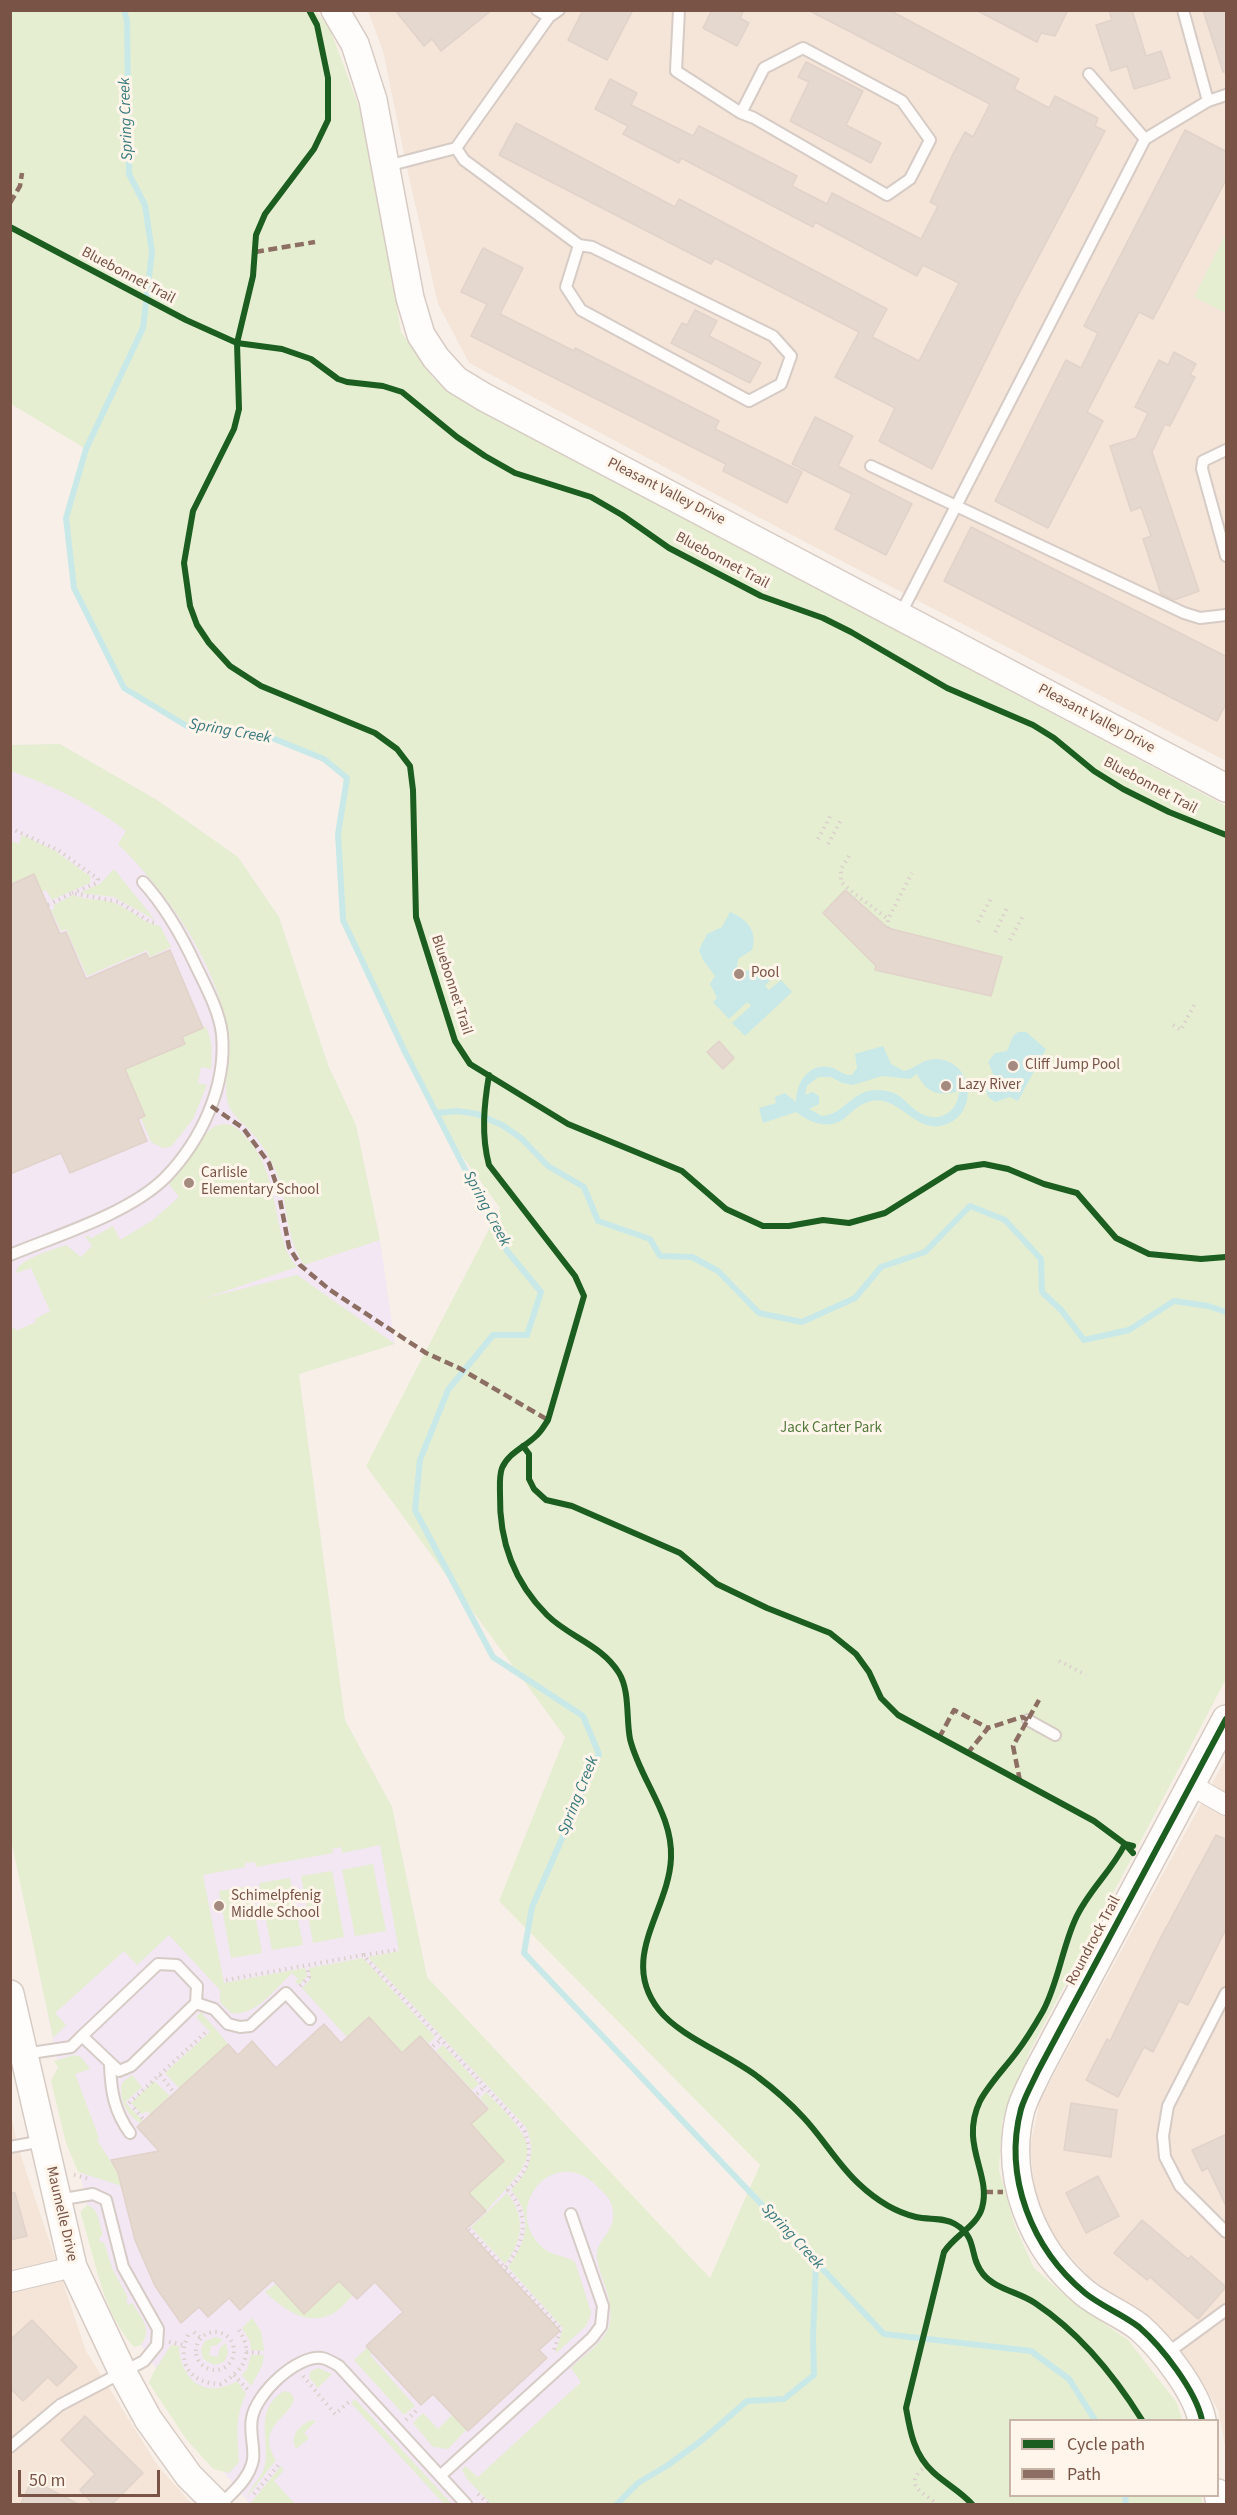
<!DOCTYPE html>
<html>
<head>
<meta charset="utf-8">
<style>
  body { margin:0 }
  #map { position:relative; width:1237px; height:2515px; overflow:hidden; background:#f8f0e8; font-family:"Source Sans 3",sans-serif }
  canvas { display:block }
  .frame { position:absolute; inset:0; border:12px solid #785346; pointer-events:none }
  .legend { position:absolute; left:1009px; top:2419px; width:210px; height:78px; box-sizing:border-box; background:#fff5ea; border:2px solid #c9b4a8; margin:0; padding:8px 10px; list-style:none; font-size:18px; color:#785346 }
  .legend li { display:flex; align-items:center; gap:12px; height:30px }
  .legend b { width:30px; border:2px solid #c9b4a8 }
  .scale { position:absolute; left:18px; top:2470px; width:142px; height:27px; box-sizing:border-box; border:3px solid #785346; border-top:0; padding-left:8px; font-size:18px; line-height:21px; white-space:nowrap; color:#785346; -webkit-text-stroke:4px #fff5ea; paint-order:stroke }
</style>
</head>
<body>
<div id="map">
<canvas width="1237" height="2515"></canvas>
<div class="frame"></div>
<ul class="legend">
<li><b style="height:8px;background:#1b5e20"></b>Cycle path</li>
<li><b style="height:8px;background:#8d6e63"></b>Path</li>
</ul>
<div class="scale">50 m</div>
</div>
<script>
const c = document.querySelector('canvas').getContext('2d');
c.lineJoin = 'round';
function fillPath(path, color) { c.fillStyle = color; c.fill(path, 'evenodd'); }
function trace(path, color, width, dash) { c.strokeStyle = color; c.lineWidth = width; c.lineCap = dash ? 'butt' : 'round'; c.setLineDash(dash || []); c.stroke(path); }
function write(font, color, halo, rows, align = 'center') {
  c.font = font + ' "Source Sans 3",sans-serif'; c.lineWidth = 6; c.setLineDash([]); c.textBaseline = 'middle'; c.strokeStyle = halo; c.fillStyle = color; for (const [text, x, y, turn = 0] of rows) {
    c.save(); c.translate(x, y); c.rotate((+turn || 0) * Math.PI / 180); c.textAlign = isNaN(turn) ? turn : align; if (halo) c.strokeText(text, 0, 0); c.fillText(text, 0, 0); c.restore();
  }
}
fillPath(new Path2D(`
  M368,11H1226V761L811,545L469,363L438,304L408,173L383,51Z
  M1226,1758V2450L1218,2410L1200,2378L1170,2337L1087,2275L1055,2239L1035,2195L1030,2147L1040,2100Z
  M10,2110L18,2147L86,2351L158,2466L192,2504H11Z`), '#f4e5d8');
fillPath(new Path2D(`
  M60,744L157,800L238,857L279,917L328,1065L356,1125L380,1240L395,1344L299,1374L345,1720L392,1807L427,1977L710,2279L585,2504H250L208,2453L130,2327L91,2225L11,1835L10,745Z`), '#f2e7f2');
fillPath(new Path2D(`
  M11,11H316L330,29L368,131L401,332L433,378L470,404L1226,806V1679L1030,2051L1002,2121L999,2170L1015,2226L1034,2268L1068,2298L1128,2340L1177,2403L1182,2420H1010V2496H1201L1203,2504H491L467,2479L462,2470L465,2466L478,2477L581,2382L571,2368C601,2340 620,2334 606,2289C603,2279 598,2268 597,2258C594,2238 621,2232 611,2203C609,2197 602,2191 597,2186C554,2143 500,2207 542,2247C551,2256 565,2255 575,2262L591,2312L590,2317L586,2326L555,2354L563,2328L508,2267C527,2241 534,2217 511,2190C530,2170 537,2153 526,2127L368,1957L399,1951L380,1845L342,1853L341,1847L332,1849L333,1853L256,1867L255,1862L245,1863V1867L203,1875L224,1983L305,1968L307,1976L299,1985L295,1982L298,1979L292,1973C275,1989 255,2017 231,2013L220,2002V1990L169,1935L137,1965L124,1951L55,2013L66,2025L53,2038L10,1835L11,1329L15,1328L16,1331L36,1322L35,1319L50,1311L31,1268L16,1273C17,1259 53,1250 66,1245L81,1257L92,1246L85,1236H89L90,1239L113,1226L120,1240L153,1220L179,1197L169,1184C183,1171 200,1134 214,1127C226,1121 234,1125 242,1133C274,1163 272,1204 284,1243C286,1252 291,1260 297,1267L202,1299L297,1275L395,1344L299,1374L345,1720L392,1807L427,1977L710,2278L760,2165L499,1901L565,1737L366,1466L500,1208L449,1138L405,1052L343,920L338,834L347,778L324,759L272,738L190,728L124,688L74,588L66,518L86,449L11,404Z
  M1226,233V313L1194,297Z
  M60,744L157,800L238,857L279,917L328,1065L356,1125L380,1240L304,1265C285,1234 289,1214 280,1182C274,1165 265,1148 253,1134C245,1124 232,1116 228,1103C222,1083 233,1056 229,1034C215,961 170,895 118,844L126,831C88,802 55,787 11,771V745Z
  M22,835L54,850L91,877L90,883L52,900L46,890L42,892L34,875L11,885V841L19,844Z
  M114,869L155,920L114,897L80,893L101,883Z
  M73,895C86,901 101,898 114,903C131,909 142,923 160,926L171,947L150,957L147,950L87,976L66,929L61,931L51,910L54,909V905Z
  M205,1026C213,1038 212,1055 211,1069L201,1067L198,1083L207,1085L193,1119L171,1147L163,1148L151,1142L141,1118L145,1116L125,1069L184,1044L182,1037Z
  M373,1864L386,1931L355,1936L342,1870Z
  M332,1871L344,1937L313,1943L301,1876Z
  M290,1878L303,1945L272,1950L259,1883Z
  M250,1886L262,1953L231,1958L219,1891Z
  M363,1958L435,2037L429,2043L420,2036L402,2053L369,2017L347,2037L302,1988L311,1979L309,1968Z
  M201,2012L228,2044L179,2088L165,2073L210,2032L196,2017Z
  M443,2045L479,2084L472,2090L436,2051Z
  M74,2055L81,2057L90,2069L75,2074L99,2138L97,2140L118,2173L122,2186L78,2172L66,2143L51,2081L58,2067L54,2061Z
  M132,2075L142,2087L125,2102L143,2121L141,2123C127,2117 118,2097 122,2083Z
  M154,2081L170,2096L150,2114L147,2111L142,2114L131,2103Z
  M486,2092C544,2150 539,2154 486,2211L469,2193L504,2161L471,2124L489,2108L480,2098Z
  M507,2193C526,2216 523,2241 505,2264L471,2227Z
  M87,2205C99,2208 99,2224 103,2235L99,2238L101,2243L104,2242L112,2268L128,2298L126,2300L128,2305L132,2303C141,2317 153,2329 141,2345L134,2347C102,2312 95,2258 81,2215V2211Z
  M339,2281L353,2295C347,2301 340,2310 332,2314C306,2327 283,2308 265,2292L276,2284L304,2313Z
  M252,2318L261,2331L264,2351L251,2350L250,2341L242,2328Z
  M217,2337L223,2340L217,2345L211,2346L209,2355L218,2357L220,2348L226,2343L228,2353L224,2362L214,2365L203,2359L201,2349L205,2341Z
  M171,2345L179,2346C180,2380 205,2400 237,2381L246,2394C234,2420 238,2434 239,2462L229,2473L213,2469L186,2439L149,2383L153,2373Z
  M367,2348L372,2353L370,2355L415,2406L404,2415L354,2360Z
  M251,2355H264L262,2366L251,2386L242,2375L247,2369Z
  M318,2368L332,2374L318,2388L309,2377L311,2371Z
  M284,2391L291,2393L294,2399C290,2418 255,2426 276,2460L247,2497C251,2485 262,2479 265,2465C270,2439 253,2410 284,2391Z
  M355,2399L452,2504H444L351,2403Z
  M423,2413L438,2429L453,2414L467,2429L448,2449L433,2447L413,2423Z
  M312,2420L316,2421L304,2433L309,2438L296,2449C289,2436 299,2425 312,2420Z
  M281,2466L284,2470L274,2481L295,2504H250Z`), '#e5eed1');
fillPath(new Path2D(`
  M730,912C747,919 758,931 752,950L738,959L737,967L739,970L747,971L756,965L770,980L765,986L769,990L781,980L792,992L745,1036L732,1023L751,1006L747,1002L729,1019L713,1002L717,998L710,984L715,976L703,960L699,950L707,934L722,927Z
  M1018,1032H1026L1046,1049L1018,1101L1010,1097L995,1102L988,1097L986,1090L995,1079L988,1062L995,1053L1007,1051L1013,1036Z
  M883,1046L891,1064L904,1071C917,1068 923,1058 937,1059C973,1061 979,1112 947,1124C915,1137 900,1092 868,1102C858,1105 853,1111 846,1117C830,1131 810,1123 796,1112L763,1123L759,1108L776,1103L775,1097L785,1093L796,1102C796,1083 808,1063 830,1067C838,1069 843,1076 852,1075L857,1068L855,1054ZM917,1074C926,1093 939,1097 959,1091C959,1109 942,1123 924,1115C905,1107 904,1089 875,1090C852,1091 843,1115 822,1116L809,1109L819,1104V1096L812,1092L805,1095L807,1086L818,1077H831L842,1083L853,1085L882,1076L910,1079Z`), '#c9e9e9');
trace(new Path2D(`
  M124,10L127,21L129,174L145,205L152,252L143,328L86,449L66,518L74,588L124,688L190,728L272,738L324,759L347,778L338,834L343,920L405,1052L507,1251L541,1292L527,1335H493L448,1390L420,1460L415,1510L493,1657L583,1716L599,1754L532,1907L524,1953L884,2334L1031,2351L1069,2379L1095,2420
  M436,1113L458,1111L477,1114L502,1125L521,1138L548,1166L584,1187L598,1221L650,1239L660,1256L692,1257L718,1271L759,1313L802,1322L855,1298L881,1267L925,1252L970,1206L1005,1220L1041,1259L1042,1292L1062,1311L1084,1340L1129,1330L1174,1301L1208,1306L1226,1312
  M1125,2496L1126,2504
  M617,2504L638,2483L668,2465L701,2441L747,2401L784,2399L814,2375L813,2336L816,2262`), '#c9e9e9', 6);
const building = new Path2D(`
  M395,10H492L441,51L432,39L424,46Z
  M583,10H633L607,60L568,40Z
  M712,10H744L740,18L749,23L737,46L703,28Z
  M808,10H889L1019,79L1014,89L1049,108L1055,96L1098,118L1095,126L1105,131L1014,303L932,469L879,441L895,408L835,377L859,332L715,258L711,264L499,155L516,123L675,207L679,199L887,309L872,337L919,361L959,283L923,265L917,276L815,222L813,227L681,158L679,163L623,134L628,126L595,109L610,79L637,93L631,105L693,136L699,126L797,176L792,186L827,204L832,193L921,239L938,206L930,202L954,152L965,132L973,137L990,104Z
  M976,10H1068L1055,36L1041,33L1037,42Z
  M1109,10H1132L1146,56L1161,51L1170,78L1134,89L1127,66L1111,71L1096,25L1112,20Z
  M1203,10H1227V72H1223Z
  M806,62L863,91L846,125L881,143L871,163L790,121L809,82L798,77Z
  M1185,130L1227,152V178L1153,319L1139,312L1087,412L1103,421L1048,528L995,501L1066,360L1081,368L1098,333L1084,326Z
  M483,248L523,268L500,314L574,351L575,348L719,421L715,429L802,472L787,503L723,471L726,464L471,336L487,304L461,292Z
  M695,310L717,321L709,336L761,363L750,383L671,343L682,323L687,325Z
  M1174,352L1196,364L1190,375L1195,377L1170,426L1165,424L1152,452L1199,591L1174,600L1161,594L1143,539L1151,536L1141,507L1131,511L1110,446L1136,438L1148,413L1135,407L1159,360L1168,365Z
  M815,417L853,436L838,466L912,504L886,555L835,529L852,494L792,464Z
  M971,527L1227,657V702L1217,721L944,581Z
  M34,874L60,934L66,932L86,979L146,953L149,959L170,950L203,1028L182,1037L185,1044L125,1069L145,1116L138,1119L147,1141L70,1173L61,1153L10,1174V885Z
  M845,890L888,928L1002,957L991,996L875,970L876,966L823,913Z
  M719,1041L734,1058L723,1069L707,1052Z
  M1216,1835L1227,1840V1927L1188,2005L1179,2001L1153,2052L1144,2047L1118,2097L1086,2080L1107,2039L1110,2041L1160,1939Z
  M369,2017L402,2053L420,2036L488,2109L471,2124L504,2161L469,2193L486,2211L466,2229L560,2331L539,2350L547,2358L468,2431L433,2394L421,2405L366,2346L403,2312L375,2282L357,2299L339,2281L304,2314L273,2280L240,2310L229,2298L208,2317L199,2307L181,2323L155,2286L135,2240L118,2173L111,2160L159,2151L137,2127L228,2044L238,2055L252,2041L276,2068L324,2024L341,2043Z
  M1071,2103L1117,2110L1111,2157L1064,2150Z
  M1227,2134V2208L1208,2168L1202,2171L1192,2150Z
  M1098,2176L1119,2216L1086,2233L1066,2193Z
  M10,2193H15L27,2236L10,2240Z
  M1142,2220L1188,2259L1191,2256L1226,2287L1198,2319L1150,2277L1147,2280L1114,2253Z
  M32,2320L77,2367L57,2386L48,2377L23,2401L10,2388V2340Z
  M85,2416L143,2473L111,2505H94L80,2490L95,2474L61,2440Z
  M32,2480L80,2505H20Z`);
fillPath(building, '#e5d8cf');
trace(building, '#e1d2ca', 1.5);
const lane = new Path2D(`
  M537,10L549,17
  M679,10L676,71L741,113
  M1183,10L1208,101
  M803,48L902,101L930,140L910,179L887,195L754,118L741,113L764,68Z
  M1089,74L1145,139
  M456,148L464,160L579,245
  M387,166L456,148L549,17L559,10
  M579,245L592,247L773,336L791,356L781,384L749,401L581,310L566,287Z
  M1226,450L1203,461L1202,469L1226,556
  M871,466L1184,613L1200,618L1226,615
  M900,615L1145,139L1208,101L1226,95
  M10,1255C58,1235 128,1214 165,1178C201,1141 227,1086 222,1034C219,1010 206,987 196,966C182,936 165,906 143,882
  M1028,1720L1055,1735
  M1226,1993L1168,2106L1163,2136L1165,2157L1180,2186L1226,2232
  M196,2003L214,2009L228,2024L240,2027L250,2026L286,1993L310,2019
  M24,2054L71,2047L82,2036L158,1964L177,1965L197,1986L196,2003L131,2066L119,2071L82,2036
  M110,2065C111,2091 114,2111 130,2133
  M10,2147L43,2141
  M1166,2354L1226,2310
  M10,2447L60,2405L144,2361L157,2345L158,2329L123,2267L106,2200L93,2194L58,2200
  M440,2476L592,2338L601,2326L603,2306L571,2214
  M221,2504C234,2491 249,2479 253,2460C255,2448 249,2432 252,2418C256,2394 296,2355 322,2358C327,2359 334,2363 339,2366L466,2504`);
const street = new Path2D(`
  M1191,1785L1226,1805
  M10,2282L73,2267`);
const secondary = new Path2D(`
  M335,10L355,44L373,100L410,298L421,335L436,358L456,380L484,397L1226,788
  M10,1994L73,2267L123,2373L148,2419L189,2476L217,2504
  M1202,2420C1196,2391 1162,2347 1139,2327C1122,2314 1101,2306 1085,2293C1032,2249 1003,2177 1021,2109C1025,2096 1032,2084 1038,2071L1226,1719
  M1218,2493L1220,2504`);
trace(lane, '#d6cbc5', 14);
trace(street, '#d6cbc5', 22);
trace(secondary, '#d7cbc4', 30);
trace(new Path2D(`
  M10,828L58,850L98,879L97,883L72,893
  M818,839L832,813
  M828,844L842,818
  M849,856L841,869V882C856,896 872,906 888,919
  M48,905L72,893L119,902L150,922L156,923
  M978,922L992,897
  M888,928V919L912,873
  M995,932L1008,906
  M1010,940L1024,914
  M1173,1025L1181,1030L1194,1005
  M1059,1661L1086,1675
  M364,1955L396,1950
  M226,1980L363,1955L524,2129C534,2158 528,2170 508,2190C531,2217 525,2242 505,2268
  M300,1986L309,1977L307,1966
  M433,2046L441,2040
  M160,2075L173,2091
  M477,2094L485,2086
  M129,2103L207,2031
  M134,2108L143,2119
  M74,2175L89,2179
  M469,2229L561,2329L553,2353
  M194,2332L201,2338
  M196 2351a19 19 0 1 1 38 0a19 19 0 1 1-38 0Z
  M188,2335C176,2363 190,2384 221,2384C243,2370 255,2355 239,2330
  M169,2342L183,2345
  M246,2352L264,2353
  M234,2375L248,2390
  M303,2376L335,2414L351,2400
  M406,2420L417,2410
  M927,2465C904,2484 917,2489 936,2503
  M254,2494L281,2462
  M478,2494L488,2504`), '#dbd0cb', 4, [1.5, 4.5]);
trace(lane, '#fefdfc', 10);
trace(street, '#fefdfc', 20);
trace(secondary, '#fefdfc', 27);
trace(new Path2D(`
  M10,203L20,186L22,173
  M255,252L315,242
  M211,1106L243,1128L269,1163L278,1189L289,1247L300,1265L330,1290L426,1353L459,1368L548,1420
  M939,1738L954,1710L988,1728
  M967,1754L988,1728L1022,1717L1028,1720
  M1020,1781L1013,1746L1039,1700
  M984,2192H1003`), '#8d6e63', 4.5, [9, 4.5]);
trace(new Path2D(`
  M309,10L317,25L328,78V120L314,149L265,214L256,235L253,276L237,343L239,409L234,429L193,511L184,563L190,606L197,625L209,643L230,666L261,686L375,733L397,749L410,766L413,790L416,917L455,1041L470,1064L568,1124L682,1171L726,1209L763,1226H789L823,1220L849,1223L885,1213L957,1168L984,1164L1008,1169L1044,1184L1077,1193L1116,1238L1149,1254L1201,1259L1226,1257
  M10,227L186,320L237,343L282,349L311,359L338,379L347,382L383,386L402,392L457,437L485,456L515,473L591,497L622,515L669,548L761,596L823,618L851,632L947,688L1033,725L1054,738L1094,771L1123,789L1169,812L1226,835
  M489,1075C484,1105 481,1135 489,1165L575,1276L584,1296L548,1420C544,1426 541,1432 536,1436C525,1447 508,1453 502,1468C499,1476 500,1486 500,1494C499,1540 514,1582 547,1615C569,1637 602,1645 619,1673C630,1691 626,1719 630,1739C640,1780 673,1814 671,1858C669,1911 618,1958 659,2010C680,2037 730,2055 758,2077C774,2089 790,2103 803,2117C823,2138 838,2165 859,2184C875,2199 895,2212 916,2217C929,2220 944,2217 955,2224C979,2238 968,2256 983,2274C995,2289 1019,2292 1035,2303C1080,2333 1114,2375 1142,2420
  M523,1446L529,1454V1479L534,1489L546,1500L572,1506L680,1553L717,1584L767,1608L830,1633L856,1654L869,1672L881,1698L898,1715L1094,1821L1125,1844L1133,1846
  M1202,2420C1196,2391 1162,2347 1139,2327C1122,2314 1101,2306 1085,2293C1032,2249 1003,2177 1021,2109C1025,2096 1032,2084 1038,2071L1226,1719
  M972,2504C960,2491 946,2484 933,2472C914,2455 910,2431 906,2408L944,2252C955,2235 977,2226 982,2208C992,2174 959,2145 980,2101C989,2084 1004,2069 1016,2053C1026,2040 1035,2025 1043,2011C1058,1983 1062,1949 1075,1920C1087,1892 1111,1872 1125,1844L1133,1853`), '#1b5e20', 6);
for (const [x, y, r, color] of [
  [739,974,6,"#a58a7f"],
  [1013,1066,6,"#a58a7f"],
  [946,1086,6,"#a58a7f"],
  [189,1183,6,"#a58a7f"],
  [219,1906,6,"#a58a7f"]
]) { const dot = new Path2D(); dot.arc(x, y, r, 0, 2 * Math.PI); c.fillStyle = color; c.fill(dot); trace(dot, '#fff5ea', 2); }
write('15px', '#785346', '#fff5ea', [
  ["Bluebonnet Trail",128,276,28],
  ["Pleasant Valley Drive",666,492,27],
  ["Bluebonnet Trail",722,561,28],
  ["Pleasant Valley Drive",1096,719,28],
  ["Bluebonnet Trail",1150,786,28],
  ["Bluebonnet Trail",451,985,72],
  ["Roundrock Trail",1094,1941,-62],
  ["Maumelle Drive",61,2214,77]
]);
write('15px', '#785346', '#fff5ea', [
  ["Pool",751,974],
  ["Cliff Jump Pool",1025,1066],
  ["Lazy River",958,1086],
  ["Carlisle",201,1174],
  ["Elementary School",201,1191],
  ["Schimelpfenig",231,1897],
  ["Middle School",231,1914]
], 'left');
write('15px', '#52793b', '#fff5ea', [
  ["Jack Carter Park",831,1429]
]);
write('italic 16px', '#397a7e', '#fff5ea', [
  ["Spring Creek",127,119,-92],
  ["Spring Creek",230,732,10],
  ["Spring Creek",486,1209,62],
  ["Spring Creek",579,1796,-68],
  ["Spring Creek",792,2237,47]
]);
</script>
</body>
</html>
